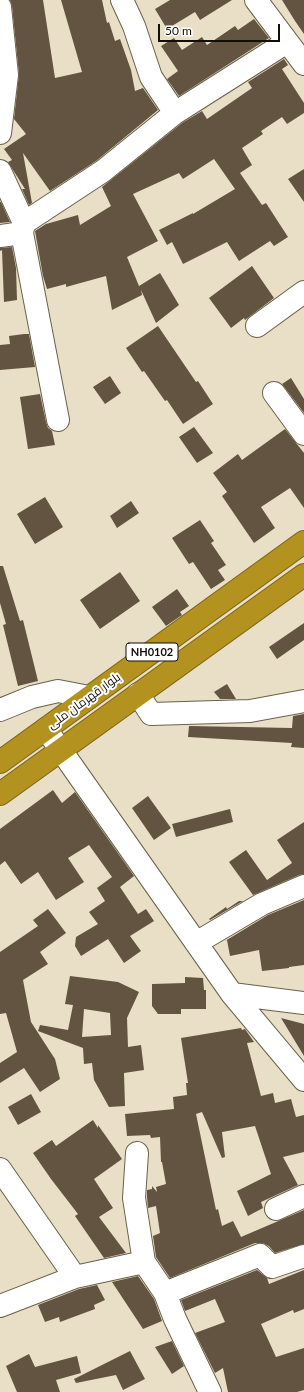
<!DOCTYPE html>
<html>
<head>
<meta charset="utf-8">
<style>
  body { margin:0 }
  #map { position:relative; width:304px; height:1392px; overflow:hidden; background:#e9dfc6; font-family:Lato,sans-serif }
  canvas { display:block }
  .scale { position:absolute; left:158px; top:24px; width:122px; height:18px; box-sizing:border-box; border:2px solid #130f07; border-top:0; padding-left:5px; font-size:12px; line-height:14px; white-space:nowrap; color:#130f07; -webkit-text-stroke:3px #fff; paint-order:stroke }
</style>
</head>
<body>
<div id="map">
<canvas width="304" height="1392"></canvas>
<div class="scale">50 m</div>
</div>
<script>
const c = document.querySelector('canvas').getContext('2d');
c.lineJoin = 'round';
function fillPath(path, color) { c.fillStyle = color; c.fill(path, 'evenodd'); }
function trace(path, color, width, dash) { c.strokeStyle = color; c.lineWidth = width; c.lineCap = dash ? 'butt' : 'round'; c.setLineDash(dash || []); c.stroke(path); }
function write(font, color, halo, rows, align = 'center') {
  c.font = font + ' Lato,Cairo,sans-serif'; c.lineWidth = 4; c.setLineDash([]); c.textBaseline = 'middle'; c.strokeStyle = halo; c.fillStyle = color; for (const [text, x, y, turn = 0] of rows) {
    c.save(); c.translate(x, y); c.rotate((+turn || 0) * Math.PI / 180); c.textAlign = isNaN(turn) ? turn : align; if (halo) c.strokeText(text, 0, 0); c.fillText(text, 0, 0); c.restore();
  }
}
fillPath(new Path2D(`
  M10,0H43L55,78L82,72L61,0H102L107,23L109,22L115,41L120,39L131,70L135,91L143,88L158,110L96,161L50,191L23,153L32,203L29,205L22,189H25L8,162L12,160L4,149L26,134L14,119L19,74L12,6Z
  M170,0H232L200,20L195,12L167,29L155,9Z
  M282,0H304V34L295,21Z
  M254,19L269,38L179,96L167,79L178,71L161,46L174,38L182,50L202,37L207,45L235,26L238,30Z
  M284,59L288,65L282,69L304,103V113L287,124L282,117L261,131L263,134L242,148L252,165L240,173L262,205L266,203L288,237L274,246L270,241L239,261L227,242L183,264L172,242L167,245L159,230L193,213V214L235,189L214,159L183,179L179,173L133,194L158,241L127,257L139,286L160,273L179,305L156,323L141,290L142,295L112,310L106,276L66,287V284L47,289L43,276L35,231L46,224L78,215L80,225L111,206L102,187L182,123L202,111L207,119L252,88L248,82Z
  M304,169V202L288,179Z
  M0,202H1L10,222L0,223Z
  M12,247L16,268L17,300L4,302L2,250L0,251V248Z
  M252,266L274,298L245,320L244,318L231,328L209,298Z
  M158,326L196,382L198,381L213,404L183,424L167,400L165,401L144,371L142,372L126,348Z
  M24,334H29L35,367L0,370V345L10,344L9,336Z
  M110,376L121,393L105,404L93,387Z
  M291,378L304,399V413L282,384Z
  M40,394L46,422L48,428L52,431L55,445L28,449L20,397Z
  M194,427L213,453L197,463L179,437Z
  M285,429L304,453V508L290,488L261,507L275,528L254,543L222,496L227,492L213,473L238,454L242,460Z
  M45,497L63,527L35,544L17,514Z
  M131,501L139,513L117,528L110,516Z
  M200,520L214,541L211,543L226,565L218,570L225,580L211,589L193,562L189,564L172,538Z
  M0,566H3L20,621L23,620L38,681L18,686L3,625L6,624L0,603Z
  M120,572L140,601L100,629L80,600Z
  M177,589L189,606L180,612L182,615L166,626L152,607Z
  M304,623V640L277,659L269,647Z
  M227,684L236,699H220L214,692Z
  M304,714V748L291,747L292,743L188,737L189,726L292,728L293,716Z
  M53,790L62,803L75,792L134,876L120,887L138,914L146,909L154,921L130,936L141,951L124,963L108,939L81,956L75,946L76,937L98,924L89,912L105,901L97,888L112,877L89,845L68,858L84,882L56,900L38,872L21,884L5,861L0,865V829Z
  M148,796L171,828L154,840L132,808Z
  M230,809L233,822L176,837L172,824Z
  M304,822V874L299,875L253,895L229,862L246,850L267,880L292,863L277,840Z
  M304,900V965L289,967V968L262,971L259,950L230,956L227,940L225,941L268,915Z
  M239,901H243L210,920L209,919L226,907L227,909Z
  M48,909L66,933L40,952L48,964L23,980L31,1022L55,1059L60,1079L40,1092L24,1068L0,1083V1063L17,1052L6,1013L0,1014V952L38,926L33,920Z
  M70,976L118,982L139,992L127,1018L128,1047L141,1045L144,1070L124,1073L125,1106L109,1107L94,1080L92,1063L84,1064L83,1048L38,1031L40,1025L68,1030L73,1005L65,1004ZM84,1009L110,1013L111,1035L82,1037Z
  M185,977L203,978L204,990H206V1009H181V1014H158L152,1006V984L185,983Z
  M281,1018L304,1024V1056Z
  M241,1028L242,1030L245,1029L254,1042L247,1043L261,1096L273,1093L275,1103L291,1099L296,1117L304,1115V1152L283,1157L298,1185L261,1202L263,1208L248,1216L237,1191L271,1174L255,1126L222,1132L225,1157L222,1158L202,1112L196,1114L216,1210L218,1209L222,1226L233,1221L241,1237L304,1210V1244L275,1253L269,1246L263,1243H255L170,1278L156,1257L153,1236L160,1233L156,1206L148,1208L147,1197V1190L152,1189V1186L157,1192L156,1187L166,1184L162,1162H161L160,1137L151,1138L150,1135L127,1136L125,1114L174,1109L173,1097L187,1095L186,1083H188L181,1038Z
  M31,1094L41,1112L18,1125L8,1107Z
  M93,1120L98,1128V1125L122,1159L94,1179L113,1208L99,1217L126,1253L104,1258L75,1216L78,1214L51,1179L33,1153L52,1140L56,1146Z
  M257,1270L267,1278L269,1284L304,1270V1309L294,1313L293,1310L261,1324L276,1357L304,1348V1390L297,1392H228L223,1368L215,1373L195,1333L225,1322L215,1299L185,1311L181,1300Z
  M138,1276L154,1299L162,1321L143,1329L112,1282Z
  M97,1285L105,1300L94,1305L95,1309L60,1322L59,1317L45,1322L38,1305L79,1289Z
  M172,1341L184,1366L172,1374L155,1347Z
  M130,1351L145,1379L123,1390L116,1375L76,1383L74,1379Z
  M29,1354L35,1367L77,1356L81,1373L56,1380L60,1392H17L6,1366Z`), '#625440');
const minor = new Path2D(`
  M122,0L134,26L151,77L175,113
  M256,0L304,64
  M0,7L7,75L0,133
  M0,171L24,223L103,171L175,113L287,42
  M24,223L22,233L58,420
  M0,236L22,233
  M257,326L304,292
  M274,393L304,434
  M138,694L151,714L250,711L304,701
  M0,710L32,697L58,691L89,697
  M46,729L232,994L304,1080
  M196,943L262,904L304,886
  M232,994L304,1003
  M137,1153L134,1198L144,1262L165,1293L175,1319L210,1392
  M0,1169L75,1277
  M276,1209L304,1196
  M165,1293L260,1255L272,1267L304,1256
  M0,1306L75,1277L144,1262`);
const highway = new Path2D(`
  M0,762L304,542
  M0,794L304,575`);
trace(minor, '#69614a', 24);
trace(highway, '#7b6417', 24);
trace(minor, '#fff', 22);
trace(highway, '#b39220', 22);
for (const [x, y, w] of [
  [152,652,52]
]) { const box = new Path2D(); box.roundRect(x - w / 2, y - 9, w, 18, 3); c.fillStyle = '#fff'; c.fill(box); trace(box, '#130f07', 1); }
write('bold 11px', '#130f07', null, [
  ["NH0102",152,652]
]);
write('12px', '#130f07', '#fff', [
  ["بلوار قهرمان ملی",84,701,-36]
]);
</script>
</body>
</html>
